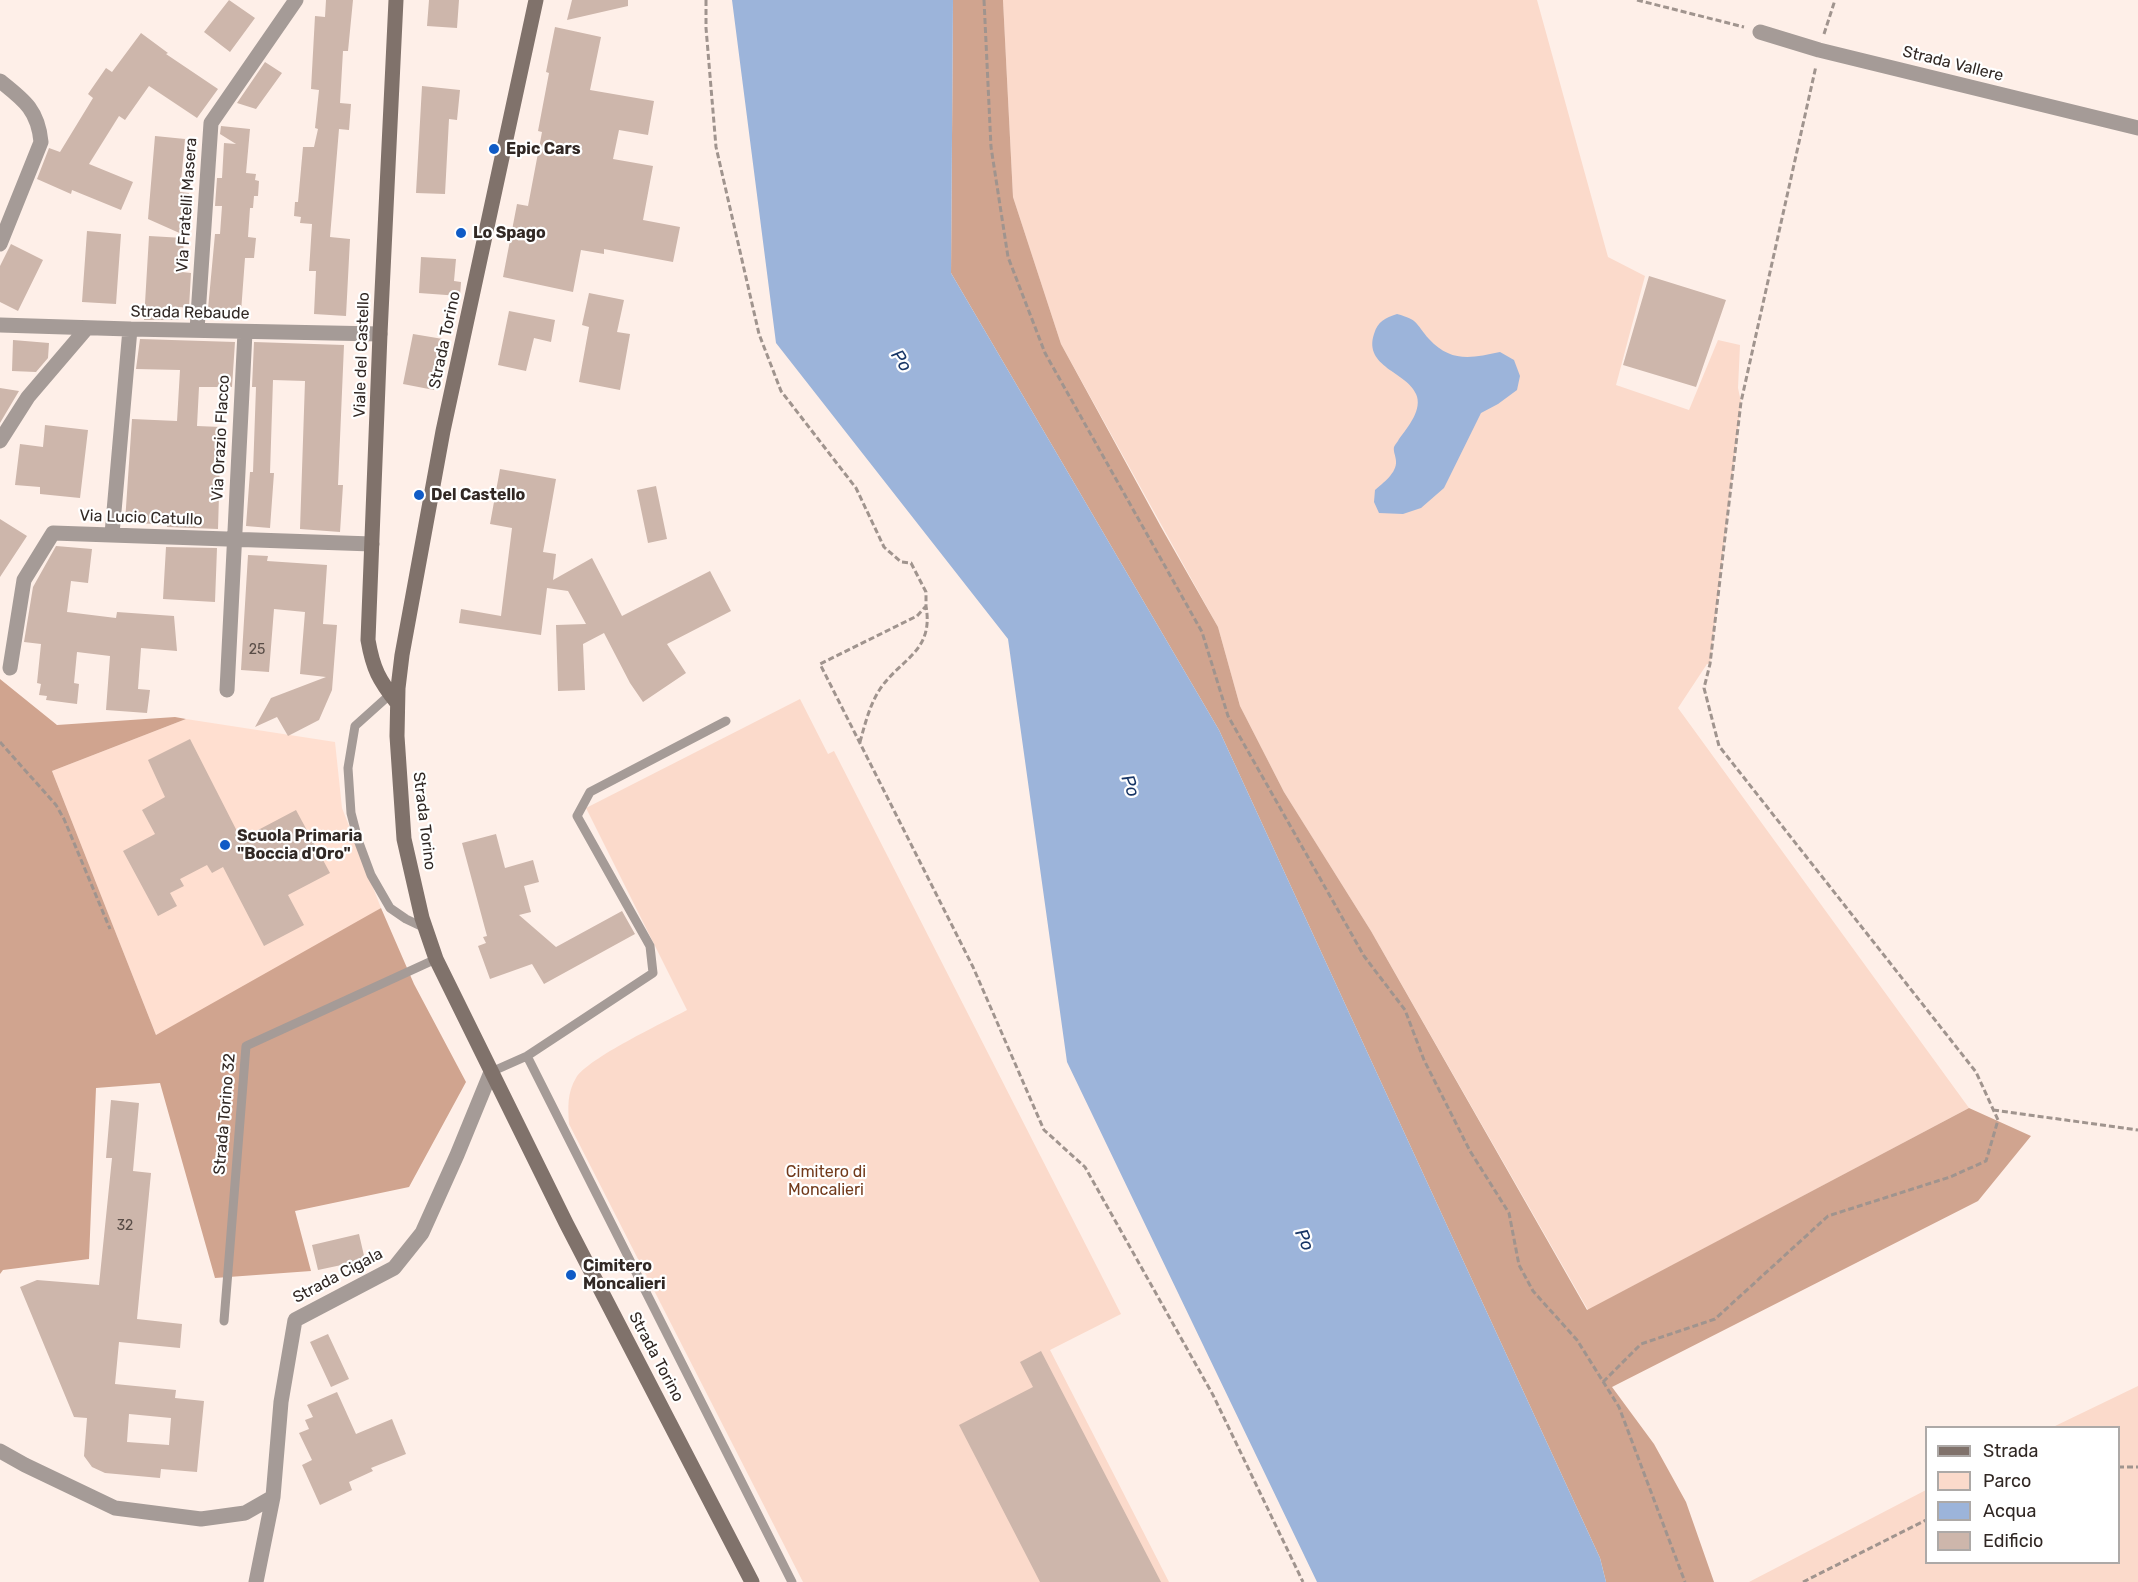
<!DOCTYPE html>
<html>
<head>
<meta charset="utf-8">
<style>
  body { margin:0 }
  #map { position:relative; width:2138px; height:1582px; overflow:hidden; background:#feefe8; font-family:Rubik,sans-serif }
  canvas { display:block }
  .legend { position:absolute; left:1925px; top:1426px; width:195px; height:138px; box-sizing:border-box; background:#fff; border:2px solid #ada9a7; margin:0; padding:8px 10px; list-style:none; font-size:18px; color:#312824 }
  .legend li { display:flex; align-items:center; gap:12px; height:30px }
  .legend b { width:30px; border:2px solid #ada9a7 }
</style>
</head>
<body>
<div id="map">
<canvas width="2138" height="1582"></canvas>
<ul class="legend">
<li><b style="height:8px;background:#80726b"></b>Strada</li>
<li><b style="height:16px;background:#fbdacb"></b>Parco</li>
<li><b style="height:16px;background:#9cb4da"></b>Acqua</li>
<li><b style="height:16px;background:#cdb6ab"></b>Edificio</li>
</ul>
</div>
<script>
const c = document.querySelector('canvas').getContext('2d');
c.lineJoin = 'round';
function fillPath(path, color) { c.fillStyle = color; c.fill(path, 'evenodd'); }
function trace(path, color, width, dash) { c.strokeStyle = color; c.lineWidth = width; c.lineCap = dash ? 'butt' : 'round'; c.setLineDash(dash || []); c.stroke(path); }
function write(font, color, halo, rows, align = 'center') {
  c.font = font + ' Rubik,sans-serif'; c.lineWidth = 4.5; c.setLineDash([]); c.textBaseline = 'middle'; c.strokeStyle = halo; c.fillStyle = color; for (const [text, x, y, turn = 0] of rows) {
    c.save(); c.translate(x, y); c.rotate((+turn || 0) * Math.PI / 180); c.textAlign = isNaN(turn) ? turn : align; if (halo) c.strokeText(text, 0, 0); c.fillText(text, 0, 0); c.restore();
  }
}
fillPath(new Path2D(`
  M186,719L335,742L342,808L381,908L300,958L156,1035L52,771Z`), '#ffdfd0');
fillPath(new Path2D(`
  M1003,0H1537L1608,257L1645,276L1616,385L1689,410L1718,340L1740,345L1738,388L1741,402L1710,664H1707L1678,708L1969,1108L1588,1310L1371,931L1284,792L1240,706L1218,627L1061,344L1013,197Z
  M800,699L828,754L834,751L1121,1314L1050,1350L1169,1582H803L569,1124C568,1107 567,1093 576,1078C588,1058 663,1023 687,1010L586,808Z
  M2138,1386V1582H1749L1926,1490V1562H2118V1428L2053,1427Z`), '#fbdacb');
fillPath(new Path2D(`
  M953,0H1003L1013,197L1061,344L1161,527L1218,627L1240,706L1284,792L1371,931L1587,1310L1969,1108L2031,1136L1978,1201L1612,1387L1654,1444L1686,1502L1714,1582H1606L1600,1558L1219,730L951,273Z
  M0,679L57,725L175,717L186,719L52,771L156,1035L381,908L414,984L466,1082L409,1187L295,1211L311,1271L215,1278L160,1083L96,1088L89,1259L3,1270L0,1274Z`), '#d0a48f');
fillPath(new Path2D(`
  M732,0H953L951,273L1219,730L1600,1558L1606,1582H1317L1067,1062L1008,639L776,343Z
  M1397,314C1419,320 1415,323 1429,339C1451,363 1472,358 1500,352L1514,360L1520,376L1517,390L1498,404L1481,413L1444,488L1421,508L1403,514L1379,513L1374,502L1375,490C1383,483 1397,473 1396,461C1396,457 1393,451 1394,447C1395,444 1398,442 1399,439C1408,427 1423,409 1416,394C1407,372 1363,367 1374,334C1378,321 1385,318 1397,314Z`), '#9cb4da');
fillPath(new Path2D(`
  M229,0L255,18L230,52L204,32Z
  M326,0H353L348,51H343L340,103L351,104L349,130L339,129L330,237L350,239L346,316L314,314L316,271H309L312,224L300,223L301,217L294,216L295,202H298L303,147H314L318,129L315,128L319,90L311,89L315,16L325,17Z
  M429,0H459L457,28L427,26Z
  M572,0H628V6L567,20Z
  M555,27L601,37L590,90L654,101L648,135L619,130L613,159L653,166L643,220L680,227L673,262L604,249V254L581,250L573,292L503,277L517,204L528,206L542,132L538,131L549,73L546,72Z
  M141,33L168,53L166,54L218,89L197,118L149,86L125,120L119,116L89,164L133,182L121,210L72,190L71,194L37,179L49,148L60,152L93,98L88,94L106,68L112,72Z
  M265,62L282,73L256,109L237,103Z
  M422,86L460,90L457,120L449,119L445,194L416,193Z
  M221,126L250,129L246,173L256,174L255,180L259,181L258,196H254L253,208H250L248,237L256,238L254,258H245L241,312L208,309L215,234H220L222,206H215L217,178H222L224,143L236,144L220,134Z
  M155,136L185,139L180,192L189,193L184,235L148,219Z
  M87,231L121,234L116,304L82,302Z
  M149,236L184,238L182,272L191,273L189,308L179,307V320H144Z
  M11,244L43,260L18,311L0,302V266Z
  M421,257L456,259L454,281L461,282L460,296L419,293Z
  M1649,276L1726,300L1696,387L1623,365Z
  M589,293L624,300L617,332L630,334L620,390L579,382L589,327L582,325Z
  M509,311L555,320L551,342L534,338L526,371L498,365Z
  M413,334L443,339L434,390L403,384Z
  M140,339L235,342L232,387H199L197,426L221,427L218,529L167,527V525L125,522L132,419L177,421L180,370L136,369Z
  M13,340L49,343L48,358L36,372L12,371Z
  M254,342L344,345L338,485H343L340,532L300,529L305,381L273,380L270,473H274L270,528L246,526L250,472H253L256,387H252Z
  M0,388L19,391L0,423Z
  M45,425L88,430L80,498L40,494V487L15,485L20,444L43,447Z
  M500,469L556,479L543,552L556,554L553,580L592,558L622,616L710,571L731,611L667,644L686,673L643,702L630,683L604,633L583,644L585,690L558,691L556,625L586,624L568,591L547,588L541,635L459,623L461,609L501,616L512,528L490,524Z
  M656,486L667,539L648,543L637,490Z
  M0,519L27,536L0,577Z
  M56,546L92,549L88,583L71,581L67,612L116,618L117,612L174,616L177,651L141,648L138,689L150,690L147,713L106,710L110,656L77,652L74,683L79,684L77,704L46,700L47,696L39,695L41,684L37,683L41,644L24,642L33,587Z
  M166,547L217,548L215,602L163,599Z
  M248,555L268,556L267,561L327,565L323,624L337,625L332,690L319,720L288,736L277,717L255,727L271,698L326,677L300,674L305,612L274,609L269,672L241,670Z
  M190,739L241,839L296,810L330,873L288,895L304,925L264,946L223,867L212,873L207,865L180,879L184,886L170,893L177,906L158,916L123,851L155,834L142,810L165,797L148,760Z
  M496,834L505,868L533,860L539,882L524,886L531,912L519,915L556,947L622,911L635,934L544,984L532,964L490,979L478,946L486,943L483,937L487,936L462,843Z
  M111,1100L139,1103L133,1171L151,1173L137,1319L182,1324L180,1348L119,1342L115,1384L176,1390L175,1398L204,1401L197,1472L161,1469L160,1478L105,1473L92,1467L84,1456L87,1418L74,1417L20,1287L37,1280L99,1285L112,1158H106ZM129,1414L171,1418L169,1445L127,1442Z
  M359,1234L365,1260L318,1270L312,1245Z
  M328,1334L349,1379L331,1387L310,1342Z
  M1041,1351L1161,1582H1040L959,1425L1033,1387L1020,1362Z
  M337,1392L356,1434L392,1419L406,1454L371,1468L373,1471L349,1482L352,1490L320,1505L302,1465L312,1460L299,1433L309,1429L305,1420L313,1417L307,1405Z`), '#cdb6ab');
trace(new Path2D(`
  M706,0V28L716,147L759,334L781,391L856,488L884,547L901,562L911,563L926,592V606L917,616L820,664L973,967L1044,1130L1085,1167L1213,1395L1303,1582
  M984,0L991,147L1008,257L1045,353L1202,632L1228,716L1364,956L1405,1010L1424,1060L1470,1151L1509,1213L1519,1265L1533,1291L1577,1340L1619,1407L1685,1582
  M1637,0L1744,27
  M1824,34L1835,0
  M0,742L56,805L64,819L110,929
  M860,742C865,724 870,704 880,689C901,658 934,652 926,606
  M1993,1110L2138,1130
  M1603,1382L1641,1344L1715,1319L1828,1216L1950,1177L1986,1161L1998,1120L1976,1072L1719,746L1704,688L1710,664L1741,402L1816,66
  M2118,1467H2138
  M1803,1582L1926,1520`), '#a0948e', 3, [6, 3]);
trace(new Path2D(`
  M394,691L355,726L348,768L351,813L358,840L371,875L390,908L406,919L425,928
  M527,1056L653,973L650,946L577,816L590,792L726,721
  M491,1072L527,1056L792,1582
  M224,1321L246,1046L436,959`), '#a59b97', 9);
trace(new Path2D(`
  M1760,32L1819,50L2138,128
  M0,81C24,100 38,110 41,142L0,244
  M0,325L130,329L380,334
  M197,330L211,123L296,0
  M0,441L28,397L87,328
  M112,534L130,329
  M10,668L24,580L53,533L372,544
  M227,690L245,332
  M0,1451L25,1465L115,1508L201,1519L245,1513L273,1497L281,1402L295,1320L394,1268L422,1233L457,1155L491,1072
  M256,1582L273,1497`), '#a59b97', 15);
trace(new Path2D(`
  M396,0L380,334L368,640C373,669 379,680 397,703
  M536,0L443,431L402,655L398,688L397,736L404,839L422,918L436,959L566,1223L752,1582`), '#80726b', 15);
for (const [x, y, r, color] of [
  [494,149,6,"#105bc6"],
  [461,233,6,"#105bc6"],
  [419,495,6,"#105bc6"],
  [225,845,6,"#105bc6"],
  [571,1275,6,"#105bc6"]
]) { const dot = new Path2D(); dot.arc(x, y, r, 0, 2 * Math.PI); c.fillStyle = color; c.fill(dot); trace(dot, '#fff', 2); }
write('14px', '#584c46', null, [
  ["25",257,650],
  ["32",125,1226]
]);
write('16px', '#312824', '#fff', [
  ["Strada Vallere",1953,64,14],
  ["Via Fratelli Masera",187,205,-86],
  ["Strada Rebaude",190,313,1],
  ["Strada Torino",445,340,-78],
  ["Viale del Castello",362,355,-88],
  ["Via Orazio Flacco",221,438,-87],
  ["Via Lucio Catullo",141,518,2],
  ["Strada Torino",424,821,83],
  ["Strada Torino 32",225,1114,-85],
  ["Strada Cigala",338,1276,-28],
  ["Strada Torino",656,1357,62]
]);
write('bold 16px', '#312824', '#fff', [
  ["Epic Cars",506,149],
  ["Lo Spago",473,233],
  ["Del Castello",431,495],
  ["Scuola Primaria",237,836],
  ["\"Boccia d'Oro\"",237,854],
  ["Cimitero",583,1266],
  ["Moncalieri",583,1284]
], 'left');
write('16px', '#723a1b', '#fff', [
  ["Cimitero di",826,1172],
  ["Moncalieri",826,1190]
]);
write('italic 18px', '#183666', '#fff', [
  ["Po",901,361,56],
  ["Po",1130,786,70],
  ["Po",1304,1240,66]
]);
</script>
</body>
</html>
